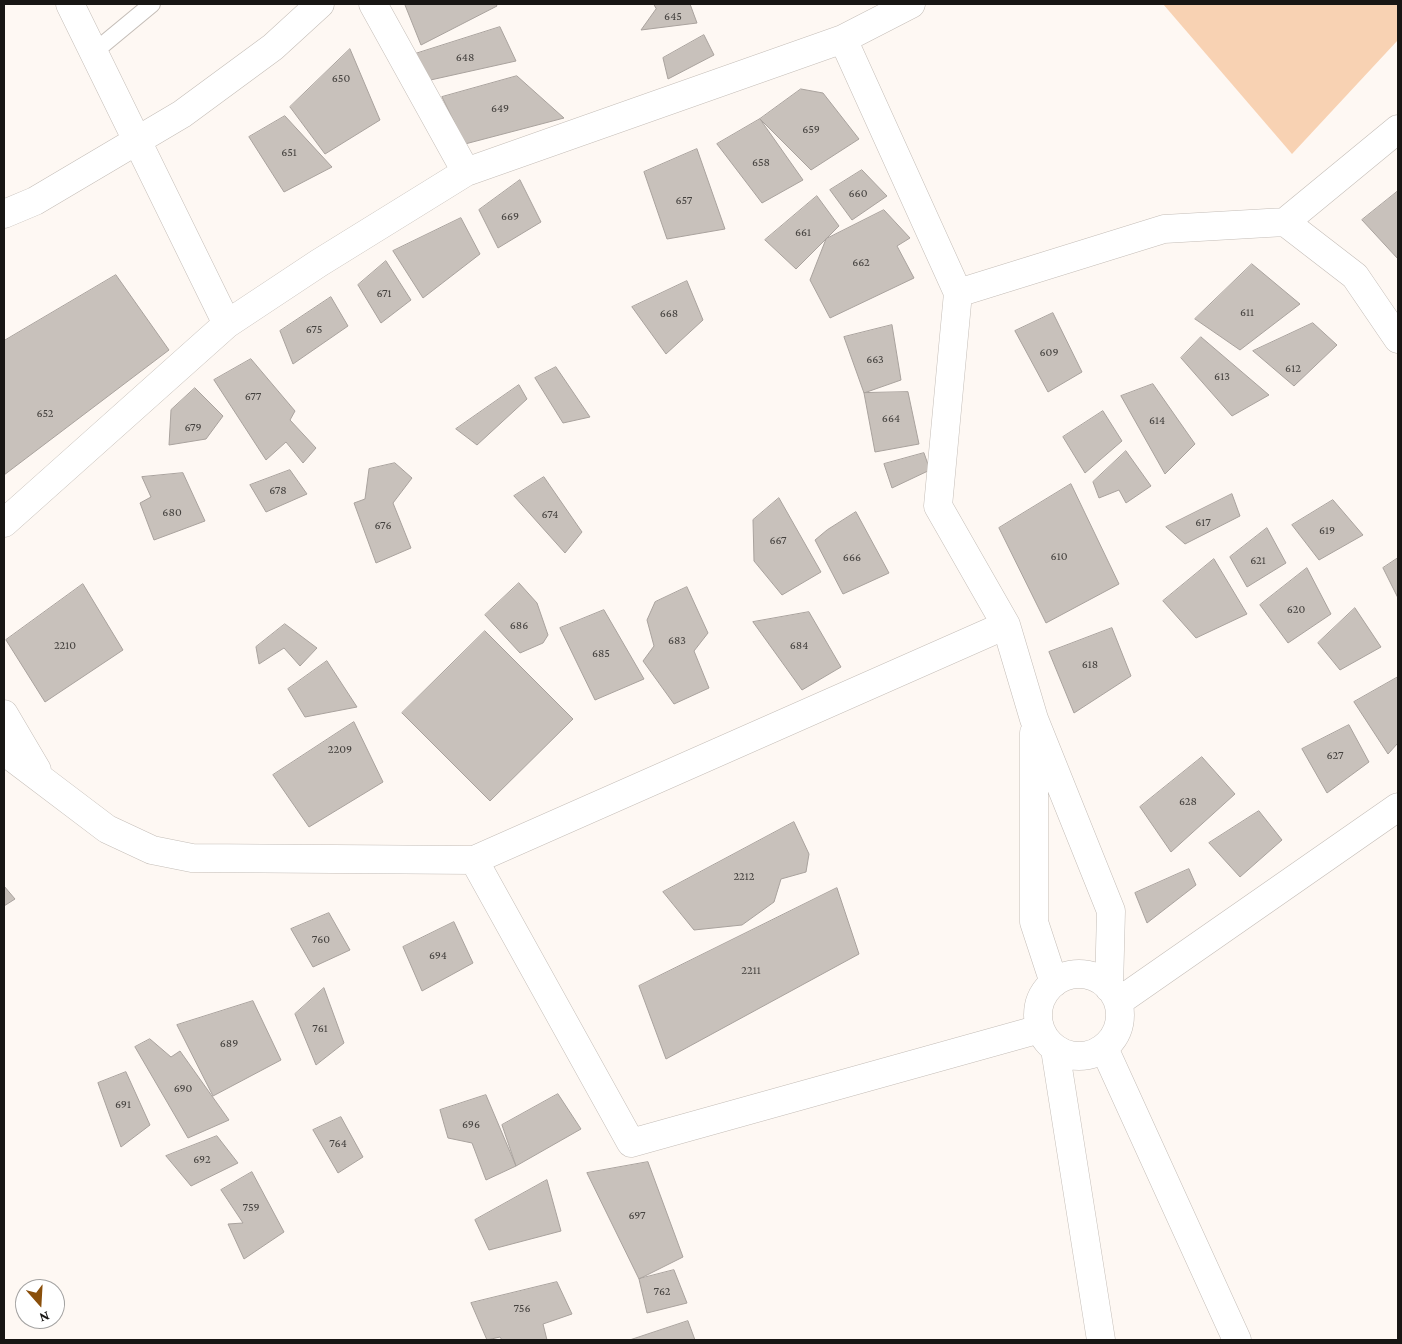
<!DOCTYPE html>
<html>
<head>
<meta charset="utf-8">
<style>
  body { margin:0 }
  #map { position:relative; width:1402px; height:1344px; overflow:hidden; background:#fef8f3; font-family:"Crimson Pro",serif }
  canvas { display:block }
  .frame { position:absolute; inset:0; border:5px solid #181614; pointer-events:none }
  .north { position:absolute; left:15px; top:1279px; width:50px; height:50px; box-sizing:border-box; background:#fff; border:1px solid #a3a2a1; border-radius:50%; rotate:161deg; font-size:14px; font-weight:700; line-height:20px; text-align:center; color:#181614 }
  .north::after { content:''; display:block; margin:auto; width:18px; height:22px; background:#8a4f0b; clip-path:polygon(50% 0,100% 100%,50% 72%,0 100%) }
</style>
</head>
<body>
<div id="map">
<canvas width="1402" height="1344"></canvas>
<div class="frame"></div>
<div class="north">N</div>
</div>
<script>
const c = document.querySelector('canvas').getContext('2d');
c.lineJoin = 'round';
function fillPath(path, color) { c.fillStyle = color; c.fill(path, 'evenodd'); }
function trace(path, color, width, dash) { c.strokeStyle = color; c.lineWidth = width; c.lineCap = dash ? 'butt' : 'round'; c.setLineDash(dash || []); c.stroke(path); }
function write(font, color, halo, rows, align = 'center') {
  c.font = font + ' "Crimson Pro",serif'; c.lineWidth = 4.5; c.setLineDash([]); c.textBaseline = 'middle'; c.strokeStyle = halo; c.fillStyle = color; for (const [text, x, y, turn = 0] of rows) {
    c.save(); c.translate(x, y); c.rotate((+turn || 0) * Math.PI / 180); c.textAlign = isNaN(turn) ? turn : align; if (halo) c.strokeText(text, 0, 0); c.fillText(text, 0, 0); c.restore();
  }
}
fillPath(new Path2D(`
  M1163,4H1398V40L1292,154Z`), '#f8d2b3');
const building = new Path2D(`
  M407,4H496L497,6L421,45L405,5Z
  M654,4H690L697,23L641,30L656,9Z
  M500,27L516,61L426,81L415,54Z
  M704,35L714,55L668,79L663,58Z
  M350,49L380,120L325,154L290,107Z
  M517,76L564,118L465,144L442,97Z
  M801,89L823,93L859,139L811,170L760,119Z
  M285,116L332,167L284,192L249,137Z
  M760,119L803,180L762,203L717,144Z
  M697,149L725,229L667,239L644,172Z
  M862,170L887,196L852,220L830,190Z
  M520,180L541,222L498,248L479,210Z
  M1398,191V259L1362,220Z
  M817,196L839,226L796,269L765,240Z
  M884,210L910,238L897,246L914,278L830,318L810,280L826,239Z
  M461,218L480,254L423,298L393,251Z
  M386,261L411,300L381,323L358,285Z
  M1252,264L1300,304L1240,350L1195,319Z
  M116,275L169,350L4,475V341Z
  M687,281L703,320L666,354L632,307Z
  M331,297L348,326L293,364L280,331Z
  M1053,313L1082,372L1048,392L1015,331Z
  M1313,323L1337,345L1294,386L1253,351Z
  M892,325L901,380L864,393L844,337Z
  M1201,337L1269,395L1232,416L1181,358Z
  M251,359L295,411L290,420L316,448L303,463L286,442L266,460L214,380Z
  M556,367L590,417L563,423L535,378Z
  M1153,384L1195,444L1165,474L1121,396Z
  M519,385L527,399L477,445L456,429Z
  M195,388L223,416L206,439L169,445L171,410Z
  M908,392L919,444L875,452L864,393Z
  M1103,411L1122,441L1085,473L1063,437Z
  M1126,451L1151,486L1126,503L1119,490L1099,498L1093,482Z
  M924,453L930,470L892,488L884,464Z
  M395,463L412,478L393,503L411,548L376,563L354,503L365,499L369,469Z
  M290,470L307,494L266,512L250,485Z
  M183,473L205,521L154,540L140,503L151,497L142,477Z
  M544,477L582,532L565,553L514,496Z
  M1071,484L1119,584L1046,623L999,528Z
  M1232,494L1240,516L1185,544L1166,527Z
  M779,498L821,572L782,595L754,561L753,520Z
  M1333,500L1363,535L1319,560L1292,525Z
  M856,512L889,573L843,594L815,540L827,530Z
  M1267,528L1286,563L1247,587L1230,557Z
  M1398,558V598L1383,568Z
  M1214,559L1247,614L1196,638L1163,601Z
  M1307,568L1331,614L1288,643L1260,605Z
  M519,583L537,603L548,635L543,643L520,653L485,615Z
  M83,584L123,650L45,702L6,640Z
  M687,587L708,633L694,651L709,688L674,704L643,661L654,646L647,620L655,602Z
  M1355,608L1381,647L1340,670L1318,643Z
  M604,610L644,679L595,700L560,628Z
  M809,612L841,667L802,690L753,622Z
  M285,624L317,648L300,666L284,648L259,664L256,647Z
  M1112,628L1131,676L1074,713L1049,652Z
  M485,631L573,719L490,801L402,713Z
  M327,661L357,707L305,717L288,689Z
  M1398,677V743L1388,754L1354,702Z
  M354,722L383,782L309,827L273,775Z
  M1349,725L1369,762L1327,793L1302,749Z
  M1202,757L1235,794L1171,852L1140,807Z
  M1259,811L1282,840L1240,877L1209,843Z
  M794,822L809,854L806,872L781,879L774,902L742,925L694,930L663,892Z
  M1189,869L1196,885L1147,923L1135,893Z
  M4,886L15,899L4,906Z
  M837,888L859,954L666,1059L639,986Z
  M329,913L350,950L313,967L291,929Z
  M454,922L473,963L422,991L403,947Z
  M324,988L344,1043L316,1065L295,1014Z
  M253,1001L281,1060L213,1096L177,1025Z
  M150,1039L171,1057L180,1051L229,1120L188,1138L135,1047Z
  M126,1072L150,1125L121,1147L98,1083Z
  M558,1094L581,1129L516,1166L502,1125Z
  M486,1095L516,1166L486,1180L472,1143L448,1138L440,1110Z
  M341,1117L363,1157L338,1173L313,1130Z
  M217,1136L238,1163L191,1186L166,1156Z
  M648,1162L683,1257L639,1279L587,1173Z
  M252,1172L284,1232L244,1259L228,1224L243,1223L221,1190Z
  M547,1180L561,1231L489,1250L475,1220Z
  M674,1270L687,1303L647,1313L639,1279Z
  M557,1282L572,1314L543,1324L547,1340H502L500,1337L487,1340L471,1303Z
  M688,1321L695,1340H630Z`);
fillPath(building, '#c8c1bb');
trace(building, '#a9a29d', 1);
const lane = new Path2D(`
  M94,52L152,4`);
const street = new Path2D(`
  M70,4L227,324
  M373,4L466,172
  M843,39L958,293L938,506L1006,625L1034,719L1111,911L1109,988
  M1285,222L1398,129
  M958,293L1164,229L1285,222L1355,276L1398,339
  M4,523L227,324L319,263L466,172L843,39L911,4
  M4,714L37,770
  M1034,733V922L1054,983
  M4,751L107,829L152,850L192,858L474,860L1006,625
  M474,860L631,1143L1040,1029
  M1038 1015a41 41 0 1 1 82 0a41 41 0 1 1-82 0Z
  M1118,1002L1398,807
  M1104,1048L1237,1340
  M1055,1049L1101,1340`);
const secondary = new Path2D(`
  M4,214L35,201L182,114L273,47L320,4`);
trace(lane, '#c4bdb7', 18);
trace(street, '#c4bdb7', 29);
trace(secondary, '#c4bdb7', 29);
trace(lane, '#fff', 16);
trace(street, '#fff', 28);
trace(secondary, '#fff', 28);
write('12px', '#44413e', null, [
  ["645",673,16],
  ["648",465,57],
  ["650",341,78],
  ["649",500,108],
  ["659",811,129],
  ["651",289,152],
  ["658",761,162],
  ["660",858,193],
  ["657",684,200],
  ["669",510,216],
  ["661",803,232],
  ["662",861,262],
  ["671",384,293],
  ["611",1247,312],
  ["668",669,313],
  ["675",314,329],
  ["609",1049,352],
  ["663",875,359],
  ["612",1293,368],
  ["613",1222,376],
  ["677",253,396],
  ["652",45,413],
  ["664",891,418],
  ["614",1157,420],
  ["679",193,427],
  ["678",278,490],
  ["680",172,512],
  ["674",550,514],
  ["617",1203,522],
  ["676",383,525],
  ["619",1327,530],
  ["667",778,540],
  ["610",1059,556],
  ["666",852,557],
  ["621",1258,560],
  ["620",1296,609],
  ["686",519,625],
  ["683",677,640],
  ["2210",65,645],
  ["684",799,645],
  ["685",601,653],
  ["618",1090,664],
  ["2209",340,749],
  ["627",1335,755],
  ["628",1188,801],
  ["2212",744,876],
  ["760",321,939],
  ["694",438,955],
  ["2211",751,970],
  ["761",320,1028],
  ["689",229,1043],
  ["690",183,1088],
  ["691",123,1104],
  ["696",471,1124],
  ["764",338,1143],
  ["692",202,1159],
  ["759",251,1207],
  ["697",637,1215],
  ["762",662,1291],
  ["756",522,1308]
]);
</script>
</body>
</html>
